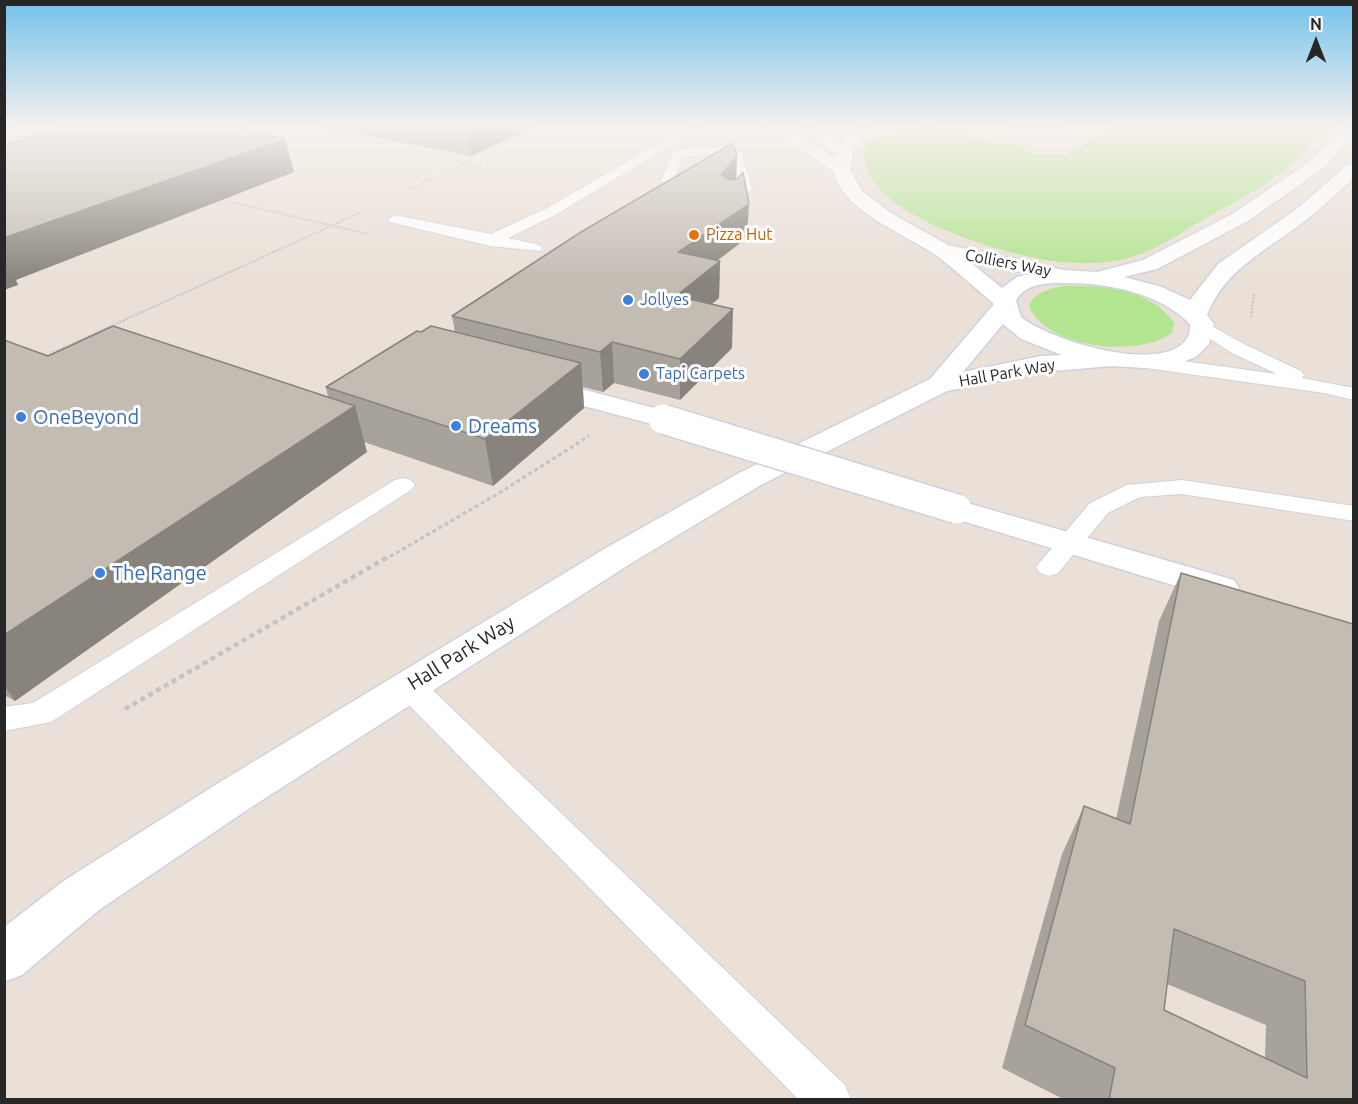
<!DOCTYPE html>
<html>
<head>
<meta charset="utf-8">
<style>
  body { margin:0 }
  #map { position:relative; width:1358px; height:1104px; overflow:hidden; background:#eae0d7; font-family:Ubuntu,sans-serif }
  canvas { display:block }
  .frame { position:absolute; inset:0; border:6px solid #272727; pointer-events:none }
  .north { position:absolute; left:1286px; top:12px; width:60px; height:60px; -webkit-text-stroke:4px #fff; paint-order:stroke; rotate:0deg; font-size:16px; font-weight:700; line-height:24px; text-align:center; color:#272727 }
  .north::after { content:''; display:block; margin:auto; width:21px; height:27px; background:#272727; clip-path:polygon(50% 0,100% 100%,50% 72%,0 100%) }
</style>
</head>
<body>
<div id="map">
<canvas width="1358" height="1104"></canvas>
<div class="frame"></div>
<div class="north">N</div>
</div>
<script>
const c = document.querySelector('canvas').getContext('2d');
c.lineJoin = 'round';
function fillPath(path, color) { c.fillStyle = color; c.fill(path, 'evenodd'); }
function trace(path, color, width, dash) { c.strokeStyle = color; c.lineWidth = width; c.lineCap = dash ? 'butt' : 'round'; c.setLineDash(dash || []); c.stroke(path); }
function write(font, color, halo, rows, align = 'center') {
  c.font = font + ' Ubuntu,sans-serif'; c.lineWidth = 6; c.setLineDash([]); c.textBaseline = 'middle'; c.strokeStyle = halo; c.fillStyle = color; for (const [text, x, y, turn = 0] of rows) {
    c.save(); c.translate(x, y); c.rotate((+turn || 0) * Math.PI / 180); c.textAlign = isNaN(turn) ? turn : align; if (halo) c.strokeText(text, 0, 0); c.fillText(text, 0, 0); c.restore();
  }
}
fillPath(new Path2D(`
  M1113,126H1331C1316,140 1301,156 1285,170C1259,191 1224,207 1196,224C1176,236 1154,251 1132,257C1108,264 1084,264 1060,262C1009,256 872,218 864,159C863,154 867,147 868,141L891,133L973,127L961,137L1024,146L1030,153L1068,154Z
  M1062,286C1100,285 1151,288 1174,323L1172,333C1138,358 1046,349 1029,306C1035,292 1047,290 1062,286Z`), '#b3e490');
const lane = new Path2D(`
  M170,126L217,129L227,126H244L218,137L176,130Z
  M689,126H703L557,214L508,238L540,245L542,248L540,251L490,246L390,222L388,219L395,215L491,234L547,208Z
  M756,126C785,125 829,149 848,171L841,175L836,174L787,139Z
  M1008,126H1063L1048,136Z
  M707,146L729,147L742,153L752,189L737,206H727L725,203L738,188L730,155L707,154L682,157L673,183H663L661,180L674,151Z
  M1201,320L1246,345L1301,371L1304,375L1302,378L1354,388V400L1324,393L1139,367L1129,361L1139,355L1277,374L1232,353L1195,329L1192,325L1195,321Z
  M403,478L411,480L415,485L411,490L51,722L4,731V707L33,703L395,480Z
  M1182,480L1354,506V521L1182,494L1140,497L1108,513L1058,573L1049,576L1040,573L1036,567L1090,503L1127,485Z
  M408,674L419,677L845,1085L851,1100H799L397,693L393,685L397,677Z`);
const street = new Path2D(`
  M540,378L673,413L677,419L673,425L663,427L531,392L527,386L531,380Z
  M957,500L1234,580L1239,588L1234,596L1222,600L946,516L941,509L946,502Z`);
const secondary = new Path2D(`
  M54,126L91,130L150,126L147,129C117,138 87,145 57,132Z
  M802,126H819L841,144L855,126H871L853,151L850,169L862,191L891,213L948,245L1064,270L1097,272L1143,260L1234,213L1313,159L1344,126H1354V134L1325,167L1248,221L1157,269L1124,277L1162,287L1190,300L1218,264L1298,208L1348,164L1354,163V178C1335,194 1318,212 1298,226C1262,253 1224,271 1207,315L1214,324L1209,344L1196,357L1177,364L1144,368L1112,366L1041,372L947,391L761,485L630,564L250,808L99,910L22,975L4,982V927L65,880L220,782L606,548L739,473L930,379L994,304C975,288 957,271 937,256C907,234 820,203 835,155ZM970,262L1031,274L1017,277L1002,288ZM1062,283C1106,282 1160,293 1190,324C1190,328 1190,334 1187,338C1164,376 1048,340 1021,317L1016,301C1024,284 1046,283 1062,283ZM1003,324L1021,339L1062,355L1041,356L963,372Z`);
trace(lane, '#ccd2e1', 2);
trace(street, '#ccd2e1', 3);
trace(secondary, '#ccd2e1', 3);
trace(new Path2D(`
  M4,126L30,130
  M895,130L930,127L927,126
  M879,159L891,178
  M409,190L463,164L483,168
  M231,202L368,234
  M1251,317L1254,294
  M43,357L362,212`), '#c3c3c3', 2, [2, 1.5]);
trace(new Path2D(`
  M384,560L496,495L589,436`), '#c3c3c3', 3, [4, 3]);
trace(new Path2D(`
  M125,709L386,558`), '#c3c3c3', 4.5, [5, 4]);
fillPath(lane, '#fff');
fillPath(street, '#fff');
fillPath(secondary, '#fff');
const streetBridge = new Path2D(`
  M663,419L957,509`);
trace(streetBridge, '#ccd2e1', 32, []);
trace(streetBridge, '#fff', 29);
fillPath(new Path2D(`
  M322,126H536L471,156L322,128Z
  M736,179L747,238L717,261H720L719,298L712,304L732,348L680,400L614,383L603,392L583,387L584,408L493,486L364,442L367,452L15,701L4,695V340L48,356L328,397L326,387L421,332H455L452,316Z
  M1181,573L1353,1100H1065L1002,1068L1062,854L1084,806L1116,819L1159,621ZM1167,984L1266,1025L1265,1058L1164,1010Z`), '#a7a29a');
fillPath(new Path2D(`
  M476,126H536L471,156L467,129Z
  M285,139L294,172L16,280L18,285L4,290V238Z
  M737,156L736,187L721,175Z
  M749,204L747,238L678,289V252Z
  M720,261L719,298L676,334V296Z
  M733,309L732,348L680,400V359Z
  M612,342L614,383L603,392L600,352Z
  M581,363L584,408L493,486L485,439Z
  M355,406L367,452L15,701L4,685V635Z`), '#88847d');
const building = new Path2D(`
  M73,126H220L285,139L4,238V145Z
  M447,126H476L467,129Z
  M733,143L737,156L721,175L731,180L737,179L743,172L749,204L678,252L720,261L676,296L733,309L680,359L612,342L600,352L452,316L581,232Z
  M113,326L355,406L4,635V340L48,356Z
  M431,326L581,363L485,439L326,387L417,331L421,332Z
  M1181,573L1353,624V1100H1109L1115,1068L1025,1025L1084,806L1130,824ZM1174,929L1305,981L1307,1078L1164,1010Z`);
fillPath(building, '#c2bcb3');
trace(building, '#88847d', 1.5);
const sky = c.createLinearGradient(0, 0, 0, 280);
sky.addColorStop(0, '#73c2ec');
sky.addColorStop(0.45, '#f6f1ed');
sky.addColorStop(1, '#f6f1ed00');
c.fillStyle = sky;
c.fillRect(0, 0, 1358, 280);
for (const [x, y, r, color] of [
  [694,235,6,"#e8710a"],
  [628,300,6,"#3f7fe0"],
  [644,374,6,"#3f7fe0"],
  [21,417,6,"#3f7fe0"],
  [456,426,6,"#3f7fe0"],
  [100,573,6,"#3f7fe0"]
]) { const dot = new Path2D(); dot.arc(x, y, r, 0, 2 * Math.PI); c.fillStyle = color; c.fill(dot); trace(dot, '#fff', 2); }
write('16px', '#c56008', '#fff', [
  ["Pizza Hut",706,235]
], 'left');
write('16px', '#272727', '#fff', [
  ["Colliers Way",1008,263,11],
  ["Hall Park Way",1007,373,-10]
]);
write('16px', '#366cbe', '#fff', [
  ["Jollyes",640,300],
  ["Tapi Carpets",656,374]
], 'left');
write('20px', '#366cbe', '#fff', [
  ["OneBeyond",33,417],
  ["Dreams",468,426],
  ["The Range",112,573]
], 'left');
write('20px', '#272727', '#fff', [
  ["Hall Park Way",461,653,-32]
]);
</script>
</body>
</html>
